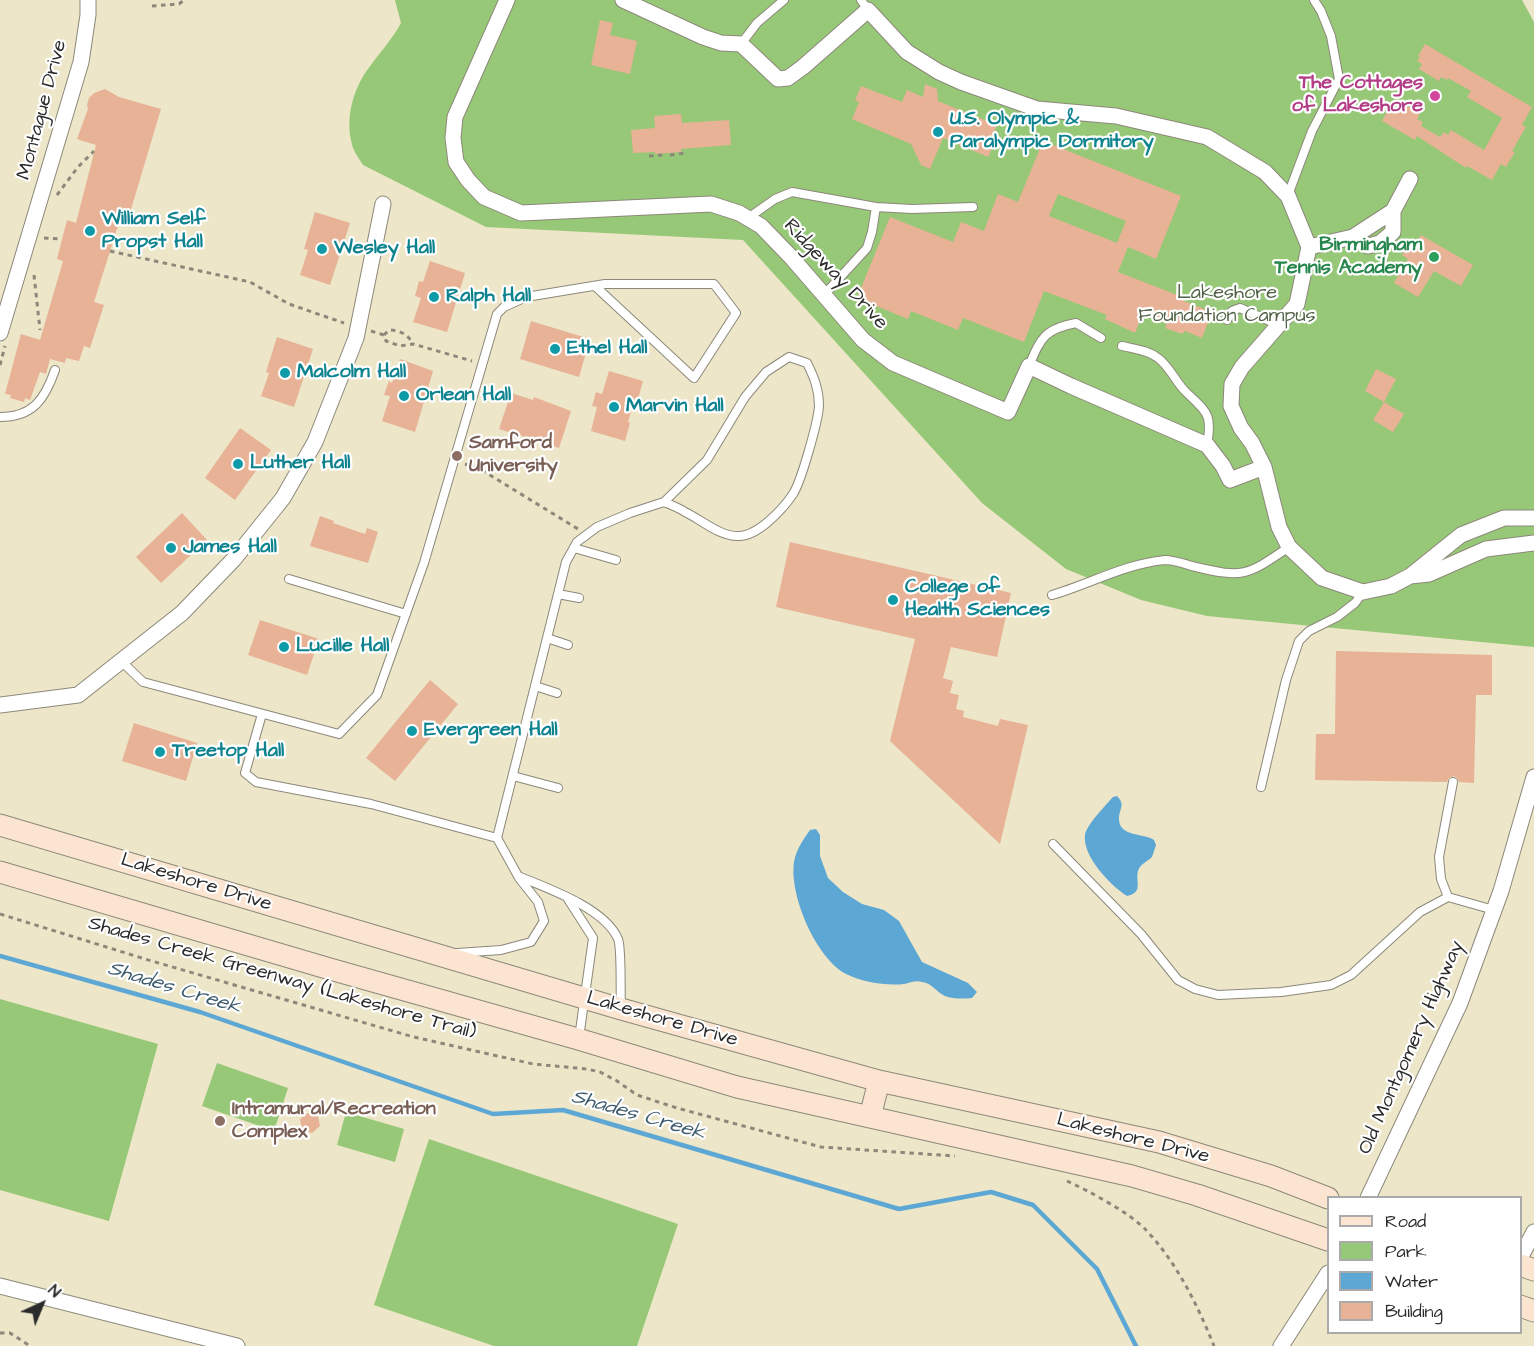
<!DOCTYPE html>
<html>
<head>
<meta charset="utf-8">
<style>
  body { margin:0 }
  #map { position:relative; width:1534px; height:1346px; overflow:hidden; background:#ede6c9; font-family:"Architects Daughter",sans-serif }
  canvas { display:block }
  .legend { position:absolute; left:1327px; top:1196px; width:195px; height:138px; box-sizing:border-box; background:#fff; border:2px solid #aaa; margin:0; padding:8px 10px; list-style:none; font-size:18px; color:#2b2b2b }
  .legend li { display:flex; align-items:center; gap:12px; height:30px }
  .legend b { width:30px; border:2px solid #aaa }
  .north { position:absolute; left:12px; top:1274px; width:60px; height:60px; -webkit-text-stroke:4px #fff; paint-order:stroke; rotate:44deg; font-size:16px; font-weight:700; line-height:24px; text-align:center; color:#2b2b2b }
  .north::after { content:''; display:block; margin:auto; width:21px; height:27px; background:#2b2b2b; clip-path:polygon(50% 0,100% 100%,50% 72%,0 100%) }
</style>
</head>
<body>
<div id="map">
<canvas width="1534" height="1346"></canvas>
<ul class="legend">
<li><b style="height:8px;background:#fce5d0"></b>Road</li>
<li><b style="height:16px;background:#97c877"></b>Park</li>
<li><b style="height:16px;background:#5da7d4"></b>Water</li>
<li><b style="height:16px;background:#e7b295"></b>Building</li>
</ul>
<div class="north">N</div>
</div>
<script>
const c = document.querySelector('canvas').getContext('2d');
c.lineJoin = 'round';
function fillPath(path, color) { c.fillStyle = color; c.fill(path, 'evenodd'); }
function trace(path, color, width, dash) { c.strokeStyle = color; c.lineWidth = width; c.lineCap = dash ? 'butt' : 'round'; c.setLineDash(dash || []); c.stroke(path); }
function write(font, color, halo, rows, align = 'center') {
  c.font = font + ' "Architects Daughter",sans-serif'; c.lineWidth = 4.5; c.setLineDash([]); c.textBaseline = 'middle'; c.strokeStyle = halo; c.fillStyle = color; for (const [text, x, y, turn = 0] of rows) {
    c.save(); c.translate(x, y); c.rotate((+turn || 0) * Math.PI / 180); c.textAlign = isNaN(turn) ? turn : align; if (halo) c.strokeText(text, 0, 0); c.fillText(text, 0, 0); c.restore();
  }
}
fillPath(new Path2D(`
  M395,0H1522L1534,22V647L1207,616L1141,600L1066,569L982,503L743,240L486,227L363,165C359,158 353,151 352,144C345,119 353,89 368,69C379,53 392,40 401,23Z
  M0,999L158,1044L109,1221L0,1190Z
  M217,1063L288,1088L274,1131L202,1106Z
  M346,1112L404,1129L395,1162L337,1145Z
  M429,1139L678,1224L637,1346H494L374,1305Z`), '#97c877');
fillPath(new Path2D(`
  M1117,796C1126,805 1119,809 1119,819C1119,837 1144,833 1154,840L1156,845L1152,857C1147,862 1140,864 1138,871C1135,882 1144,892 1127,896C1111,886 1082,856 1085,835C1087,824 1106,805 1113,797Z
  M816,829L820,835V856L828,878L843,892L862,904L884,910L899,921L922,962L968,983L977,992L972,998C963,999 953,999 945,996C936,992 932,983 922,982C916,980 910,983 904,984C886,986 862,982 846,974C816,958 789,895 794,862C796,850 803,840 810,830Z`), '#5da7d4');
trace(new Path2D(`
  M0,956L200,1012L493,1114L563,1110L899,1209L991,1192L1033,1205L1097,1269L1136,1346`), '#5da7d4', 4.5);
fillPath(new Path2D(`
  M600,20L613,23L610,35L637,41L630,74L591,65Z
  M1425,44L1532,107L1522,125L1526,127L1512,151L1515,152L1506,167L1501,164L1492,180L1467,166L1466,168L1417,136L1415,140L1382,121L1391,105L1396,108L1400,102L1420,113L1417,119L1423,122L1421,126L1440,137L1444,132L1448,135L1451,130L1484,150L1502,118L1467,97L1471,91L1448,78L1447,80L1441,77L1439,81L1419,69L1422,64L1417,61L1420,57L1418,56Z
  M925,84L937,89L938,101L997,125L990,143L994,144L988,157L943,138L930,169L921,165L911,144L852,119L859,102L855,100L861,86L902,102L907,90L923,97Z
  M105,89L119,97L161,109L129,216L122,213L94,302L104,305L90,348L84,346L79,361L66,358L65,363L50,359L46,374L40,372L30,400L25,398L24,402L10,398L11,395L5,394L21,334L40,340L63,261L57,259L67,220L76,223L96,145L77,139L88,109L87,105L89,98L94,93Z
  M681,114L682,123L729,120L731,145L681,149V152L655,154V152L633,153L631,130L655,128L654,116Z
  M1043,141L1181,196L1156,259L1128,247L1118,272L1185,298L1184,301L1212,312L1202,338L1185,331L1182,334L1165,328L1167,324L1143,314L1135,333L1105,319L1107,315L1044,291L1024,342L963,318L958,330L911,311L908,319L857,298L890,217L953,242L961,222L984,231L998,194L1018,202ZM1058,194L1126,221L1117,243L1049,216Z
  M315,212L350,223L330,285L300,275L308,250L304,249Z
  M1421,235L1473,265L1461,286L1434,271L1418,297L1394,283L1408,259L1402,255L1410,242L1415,245Z
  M430,261L465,273L447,332L413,322L421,298L415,296L419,281L423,282Z
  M531,321L590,339L579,377L520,359Z
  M277,337L313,349L294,407L261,396L269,373L266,372Z
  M400,359L433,371L415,432L382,421L390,396L384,395L389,381L392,383Z
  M1376,369L1396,379L1384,402L1365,391Z
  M609,371L643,381L638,399L635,398L628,422L630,423L625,441L591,431L597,407L592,406L596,392L602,394Z
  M511,393L533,400L534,397L571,411L559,448L499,429Z
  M1384,402L1404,414L1393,432L1373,420Z
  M240,428L271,450L235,500L205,478Z
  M182,513L207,540L161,583L136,557Z
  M320,516L334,521L333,523L365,534L367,528L378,532L368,563L310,546Z
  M790,542L1011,593L997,657L951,647L943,678L953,681L950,693L959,695L956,709L964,711L963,717L998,726L1000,719L1028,725L1000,844L890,741L915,639L776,607Z
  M260,620L319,639L307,675L248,655Z
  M1336,651L1492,655V695H1476L1474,783L1459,782L1457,778L1454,776L1449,778L1447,782L1315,780L1316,734H1335Z
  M430,680L458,704L395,781L366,758Z
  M134,723L197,743L186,781L122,761Z
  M308,1113L318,1116L320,1126L312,1133L302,1130L300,1119Z`), '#e7b295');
const service = new Path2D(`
  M861,0L868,10
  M741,44L757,23L784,0
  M1288,195L1312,131L1339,79L1331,36L1321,11L1314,0
  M748,218L775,199L792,192L876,207L912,209L973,207
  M824,295L867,248L872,232L876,207
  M1227,320L1232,311L1240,308L1279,325
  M1122,346C1134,349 1148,350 1158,358C1169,366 1175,380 1184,390C1206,412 1213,412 1207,445
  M1029,366C1041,337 1045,329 1076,323L1101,338
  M0,417C33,417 45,399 55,370
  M574,548L616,560
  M289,579L406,614
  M558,594L579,598
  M1052,595C1090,584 1124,564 1165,560C1175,560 1187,565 1196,567C1245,579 1249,574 1289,547
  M547,638L568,645
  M121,661L143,682L339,734L377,695L424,563L497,314L504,307L526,297L605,284H714L736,313L694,378L595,286
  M535,686L557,693
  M262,714L245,773L256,782L371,804L497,838
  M513,776L558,788
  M1261,787L1286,680L1299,641L1309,631L1337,617L1355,603L1363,592
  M1053,844L1141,934L1178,980L1195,989L1218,995L1281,992L1331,985L1351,975L1420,912L1448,897L1494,910
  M1448,897L1441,879L1439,857L1453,782
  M568,899L593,938L579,1038
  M457,953L501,950L531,942L544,921L538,902L519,878
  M621,1008C620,995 622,948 618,939C605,908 547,888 518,876L497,838L566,562L577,542L597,527L630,513L664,502L707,460L745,397L766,372L789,357L807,363C814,377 819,389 819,406C818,422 801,482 793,494C783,509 758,536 739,536C720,537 702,520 685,512C679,508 671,505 664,502`);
const minor = new Path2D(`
  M507,0L455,117L453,138L456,162L468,180L484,197L521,213L711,204L739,213L761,226L791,257L863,340L893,363L1008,412L1029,366L1071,386L1207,445L1223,466L1230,480L1264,467
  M623,0L703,37L721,43L741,44L778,79L788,78L803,67L868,10L907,52L939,72L961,82L1037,109L1116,116L1207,137L1265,172L1288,196L1309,247L1297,304L1242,367L1232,384L1231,406L1241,428L1252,443L1264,467L1279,527L1289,547L1322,578L1363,592L1391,586L1410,576L1461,535L1504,518H1534
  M1353,237L1393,211
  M1309,247L1353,237L1368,246L1380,243L1393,232V211L1410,179
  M0,333L81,62L88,15V0
  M1410,576L1429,574L1486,549L1534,543
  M0,705L78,695L182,613L234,559L283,498L315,442L356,338L383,204
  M1368,1198L1460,1003L1501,891L1534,777
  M1520,1258L1534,1232
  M0,1286L237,1346
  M1281,1346L1328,1273`);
const secondary = new Path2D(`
  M0,825L621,1009L879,1081L1159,1142L1271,1176L1328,1198
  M0,872L330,969L578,1039L737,1087L1132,1176L1197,1195L1328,1240
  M870,1117L879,1081
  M1520,1265L1534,1270
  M1520,1306L1534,1311`);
trace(service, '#8c887a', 10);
trace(minor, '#8c887a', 17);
trace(secondary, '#8c887a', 23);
trace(new Path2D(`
  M152,6L179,4L184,0
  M670,155L686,153
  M649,156L663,155
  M57,195L78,167L94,151
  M44,238L62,239
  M110,251L250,282L289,304L344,323
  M34,275L40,330
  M371,331L384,335L386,341L400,346L413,344L472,361
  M384,335L389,330C399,330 408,334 413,344
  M0,365L5,346
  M465,464L480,469L578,529
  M0,914L145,959L410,1036L533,1064L587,1069L600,1072L617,1081L637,1095L677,1108L821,1147L955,1156
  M1067,1181C1089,1191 1130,1213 1146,1230C1177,1263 1197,1304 1214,1346
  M0,1333H10L30,1346`), '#8c887a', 3, [4.5, 4.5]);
trace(service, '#fff', 8);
trace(minor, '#fff', 15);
trace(secondary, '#fce5d0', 21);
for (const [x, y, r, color] of [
  [1435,96,6,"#d1479c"],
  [938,132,6,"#0f9aa8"],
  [90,231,6,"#0f9aa8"],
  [322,249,6,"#0f9aa8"],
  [1434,257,6,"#2e9e5b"],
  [434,297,6,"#0f9aa8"],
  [555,349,6,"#0f9aa8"],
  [285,373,6,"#0f9aa8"],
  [404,396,6,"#0f9aa8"],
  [614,407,6,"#0f9aa8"],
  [457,456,6,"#8d6e63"],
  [238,464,6,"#0f9aa8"],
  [171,548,6,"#0f9aa8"],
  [893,600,6,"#0f9aa8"],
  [284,647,6,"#0f9aa8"],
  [412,731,6,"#0f9aa8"],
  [160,752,6,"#0f9aa8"],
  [220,1121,6,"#8d6e63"]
]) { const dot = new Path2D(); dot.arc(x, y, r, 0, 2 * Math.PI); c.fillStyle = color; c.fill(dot); trace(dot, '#fff', 2); }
write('bold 20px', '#b23c85', '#fff', [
  ["The Cottages",1423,84],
  ["of Lakeshore",1423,107]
], 'right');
write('20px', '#2b2b2b', '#fff', [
  ["Montague Drive",43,110,-75],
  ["Ridgeway Drive",835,275,47],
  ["Lakeshore Drive",196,883,17],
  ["Shades Creek Greenway (Lakeshore Trail)",282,979,16],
  ["Lakeshore Drive",662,1020,16],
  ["Old Montgomery Highway",1412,1048,-66],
  ["Lakeshore Drive",1133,1139,14]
]);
write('bold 20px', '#0d838f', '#fff', [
  ["U.S. Olympic &",950,120],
  ["Paralympic Dormitory",950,143],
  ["William Self",102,220],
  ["Propst Hall",102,243],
  ["Wesley Hall",334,249],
  ["Ralph Hall",446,297],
  ["Ethel Hall",567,349],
  ["Malcolm Hall",297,373],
  ["Orlean Hall",416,396],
  ["Marvin Hall",626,407],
  ["Luther Hall",250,464],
  ["James Hall",183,548],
  ["College of",905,588],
  ["Health Sciences",905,611],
  ["Lucille Hall",296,647],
  ["Evergreen Hall",424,731],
  ["Treetop Hall",172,752]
], 'left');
write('bold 20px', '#27864d', '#fff', [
  ["Birmingham",1422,246],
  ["Tennis Academy",1422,269]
], 'right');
write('20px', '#516246', '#fff', [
  ["Lakeshore",1227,294],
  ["Foundation Campus",1227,317]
]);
write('bold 20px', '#785e54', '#fff', [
  ["Samford",469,444],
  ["University",469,467],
  ["Intramural/Recreation",232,1110],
  ["Complex",232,1133]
], 'left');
write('italic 21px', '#3f5d6f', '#fff', [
  ["Shades Creek",174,989,17],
  ["Shades Creek",638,1116,16]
]);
</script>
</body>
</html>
